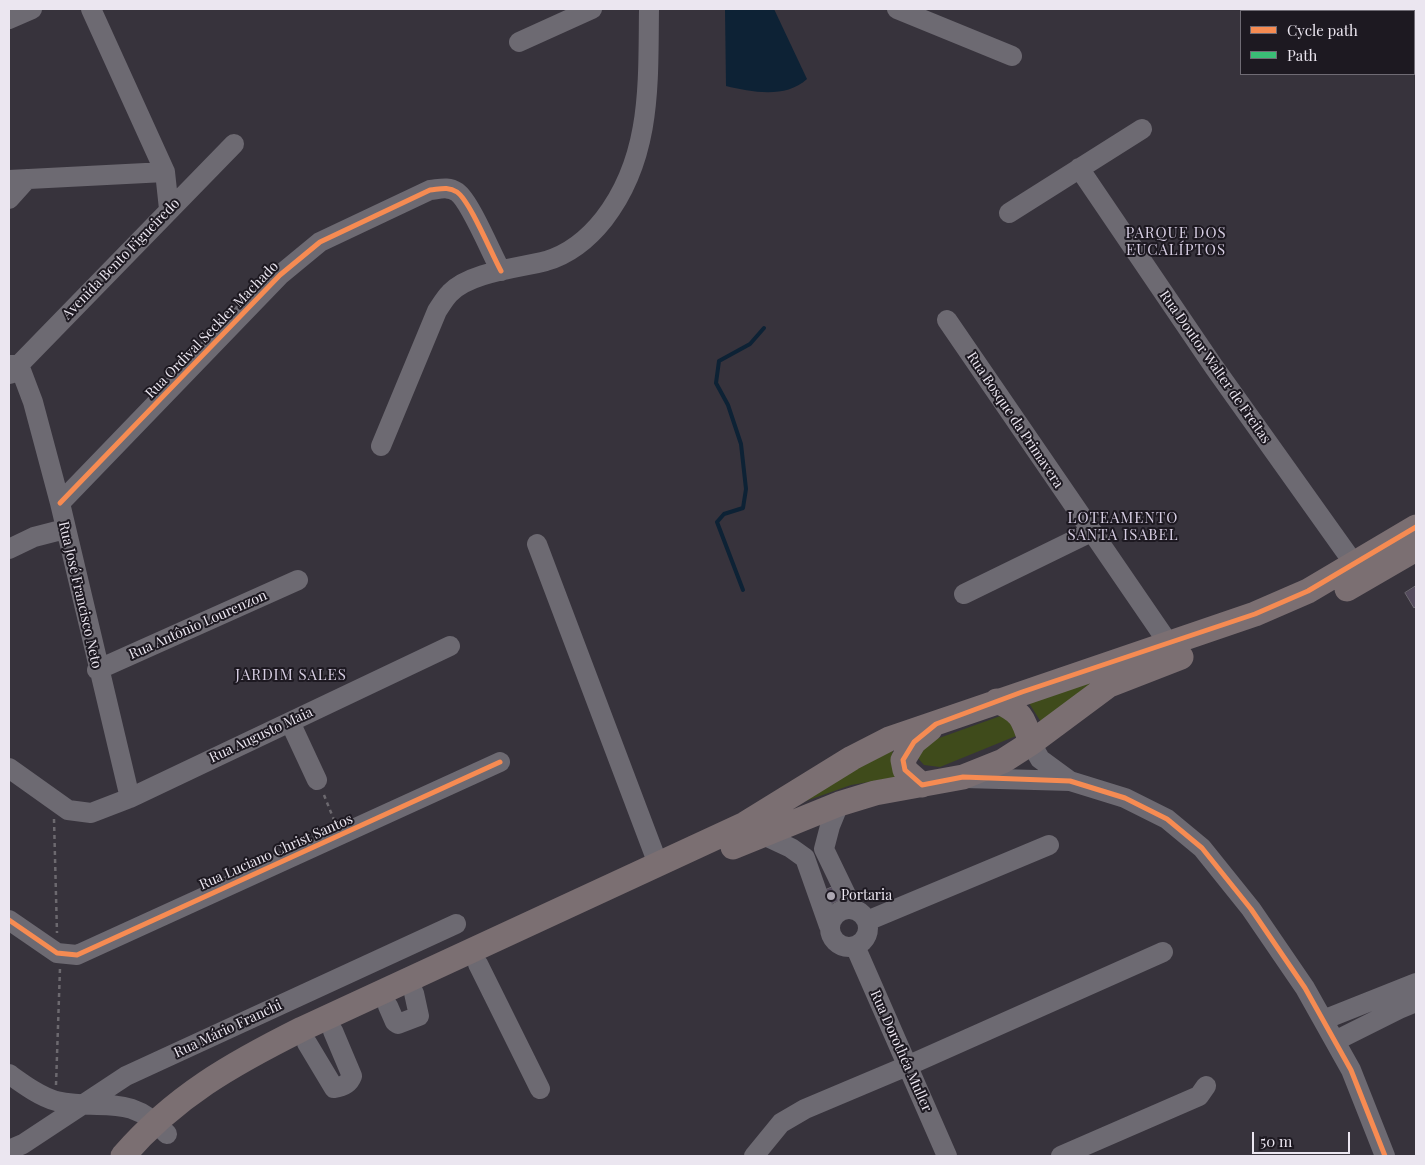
<!DOCTYPE html>
<html>
<head>
<meta charset="utf-8">
<style>
  body { margin:0 }
  #map { position:relative; width:1425px; height:1165px; overflow:hidden; background:#37333c; font-family:"Playfair Display",serif }
  canvas { display:block }
  .frame { position:absolute; inset:0; border:10px solid #ebe6f0; pointer-events:none }
  .legend { position:absolute; left:1240px; top:10px; width:175px; height:65px; box-sizing:border-box; background:#1d1921; border:1px solid #6f6b74; margin:0; padding:6px 9px; list-style:none; font-size:15px; color:#ebe6f0 }
  .legend li { display:flex; align-items:center; gap:10px; height:25px }
  .legend b { width:25px; border:1px solid #6f6b74 }
  .scale { position:absolute; left:1252px; top:1132px; width:98px; height:22px; box-sizing:border-box; border:2px solid #ebe6f0; border-top:0; padding-left:6px; font-size:15px; line-height:18px; white-space:nowrap; color:#ebe6f0; -webkit-text-stroke:4px #1d1921; paint-order:stroke }
</style>
</head>
<body>
<div id="map">
<canvas width="1425" height="1165"></canvas>
<div class="frame"></div>
<ul class="legend">
<li><b style="height:6px;background:#f68b52"></b>Cycle path</li>
<li><b style="height:6px;background:#3abd76"></b>Path</li>
</ul>
<div class="scale">50 m</div>
</div>
<script>
const c = document.querySelector('canvas').getContext('2d');
c.lineJoin = 'round';
function fillPath(path, color) { c.fillStyle = color; c.fill(path, 'evenodd'); }
function trace(path, color, width, dash) { c.strokeStyle = color; c.lineWidth = width; c.lineCap = dash ? 'butt' : 'round'; c.setLineDash(dash || []); c.stroke(path); }
function write(font, color, halo, rows, align = 'center') {
  c.font = font + ' "Playfair Display",serif'; c.lineWidth = 4; c.setLineDash([]); c.textBaseline = 'middle'; c.strokeStyle = halo; c.fillStyle = color; for (const [text, x, y, turn = 0] of rows) {
    c.save(); c.translate(x, y); c.rotate((+turn || 0) * Math.PI / 180); c.textAlign = isNaN(turn) ? turn : align; if (halo) c.strokeText(text, 0, 0); c.fillText(text, 0, 0); c.restore();
  }
}
fillPath(new Path2D(`
  M1106,676L1041,722L1027,700Z
  M1006,714L1016,725V736L940,767L924,765L916,756L928,742Z
  M893,746L892,761L898,777L851,785L803,802Z`), '#3f4b1b');
fillPath(new Path2D(`
  M725,9H774L807,79C785,99 752,92 726,86Z`), '#0d2235');
trace(new Path2D(`
  M743,590L717,522L724,514L743,508L746,489L741,444L728,405L716,383L719,361L750,344L764,328`), '#0d2235', 4);
const building = new Path2D(`
  M1416,586V606L1414,608L1405,593Z
  M837,885L843,898L825,907L819,893Z`);
fillPath(building, '#544b5d');
trace(building, '#6c6870', 1);
trace(new Path2D(`
  M1367,9L1373,11
  M1281,11L1283,9
  M1414,37L1415,38
  M324,795L334,820
  M54,819L57,933
  M56,1085L60,968`), '#6c696f', 2.5, [4, 4]);
trace(new Path2D(`
  M91,9L165,172L169,209
  M897,9L1012,56
  M9,19L32,9
  M519,42L592,9
  M1079,168L1214,367L1355,565
  M9,180L165,172
  M9,199L27,179
  M1009,213L1142,129
  M947,320L1169,644
  M9,365H19L33,402L60,503L130,798
  M10,374L234,144
  M381,446L437,311C441,305 445,298 450,293C470,272 519,268 546,261C570,254 589,238 604,219C652,157 648,84 649,9
  M60,503L280,275L320,242L430,190C440,189 448,186 457,192C470,201 492,255 501,271
  M537,544L658,864
  M9,549L34,537L65,529
  M964,594L1091,532
  M97,670L298,580
  M290,722L317,780
  M1031,743L1040,759L1070,781
  M9,768L68,810L91,813L130,798L450,646
  M965,778L1070,781L1125,798L1167,819L1202,848L1251,909L1305,988L1351,1070L1385,1156
  M839,804L830,826L824,849L853,909
  M761,834L791,848L805,858L829,926
  M830 928a19 19 0 1 1 38 0a19 19 0 1 1-38 0Z
  M9,920L57,953L77,955L500,762
  M867,921L1049,845
  M855,946L947,1156
  M478,964L540,1089
  M388,1006L395,1022L398,1024L419,1016L414,993
  M1323,1020L1416,983
  M1335,1041L1399,1009L1416,1002
  M307,1043L334,1088C342,1087 349,1084 352,1076L333,1031
  M9,1074C23,1084 39,1096 56,1101C103,1112 128,1091 167,1134
  M9,1150L23,1144L126,1076L456,924
  M754,1156L781,1123L805,1109L907,1066L1163,952
  M1061,1156L1199,1096L1206,1086`), '#6d6a72', 20);
trace(new Path2D(`
  M1347,589L1416,549
  M997,701C1022,712 1023,718 1031,743
  M922,785L905,770L903,760L914,742L930,729
  M733,847L839,804L875,793L963,777L1003,761L1031,743L1109,685L1181,657
  M123,1156C175,1096 232,1064 302,1029L745,824L852,758L889,739L1255,614L1308,591L1416,527`), '#7b6f72', 25);
trace(new Path2D(`
  M1393,9L1399,11
  M1414,18L1416,19`), '#3abd76', 4, [8, 4]);
trace(new Path2D(`
  M60,503L280,275L320,242L430,190C440,189 448,186 457,192C470,201 492,255 501,271
  M9,920L57,953L77,955L500,762
  M1385,1156L1351,1070L1305,988L1251,909L1202,848L1167,819L1125,798L1070,781L963,777L922,785L905,770L903,760L914,742L936,724L1022,692L1255,614L1308,591L1416,527`), '#f68b52', 5);
for (const [x, y, r, color] of [
  [831,896,5,"#aca7b1"]
]) { const dot = new Path2D(); dot.arc(x, y, r, 0, 2 * Math.PI); c.fillStyle = color; c.fill(dot); trace(dot, '#1d1921', 2); }
write('14px', '#ebe6f0', '#1d1921', [
  ["Avenida Bento Figueiredo",121,259,-46],
  ["Rua Ordival Seckler Machado",212,330,-46],
  ["Rua Doutor Walter de Freitas",1215,367,55],
  ["Rua Bosque da Primavera",1015,420,56],
  ["Rua José Francisco Neto",80,595,77],
  ["Rua Antônio Lourenzon",198,625,-24],
  ["Rua Augusto Maia",261,735,-25],
  ["Rua Luciano Christ Santos",276,852,-24],
  ["Rua Mário Franchi",228,1029,-25],
  ["Rua Dorothéa Muller",901,1051,66]
]);
write('14px', '#ebe6f0', '#1d1921', [
  ["Portaria",841,896]
], 'left');
c.letterSpacing = '1px';
write('15px', '#d7cee3', '#1d1921', [
  ["PARQUE DOS",1176,233],
  ["EUCALÍPTOS",1176,250],
  ["LOTEAMENTO",1123,518],
  ["SANTA ISABEL",1123,535],
  ["JARDIM SALES",291,675]
]);
c.letterSpacing = '0px';
</script>
</body>
</html>
